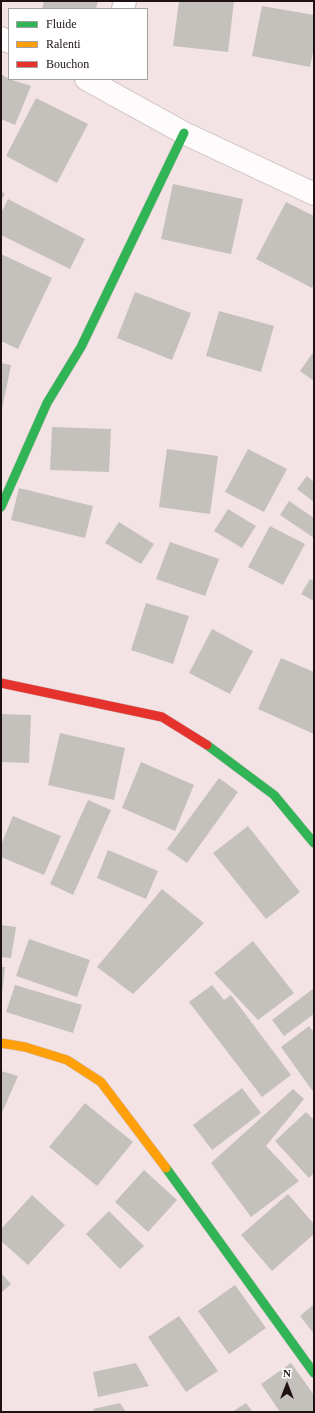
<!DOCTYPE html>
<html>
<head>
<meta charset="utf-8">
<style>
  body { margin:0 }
  #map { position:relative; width:315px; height:1413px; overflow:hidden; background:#f4e3e4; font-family:Georgia,serif }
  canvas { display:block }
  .frame { position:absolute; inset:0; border:2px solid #1f1213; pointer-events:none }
  .legend { position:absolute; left:8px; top:8px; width:140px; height:72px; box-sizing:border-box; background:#fff; border:1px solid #a5a0a1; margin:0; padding:5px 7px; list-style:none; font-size:12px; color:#1f1213 }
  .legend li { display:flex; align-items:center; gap:8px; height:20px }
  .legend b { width:20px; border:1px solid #a5a0a1 }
  .north { position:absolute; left:267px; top:1365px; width:40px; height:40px; -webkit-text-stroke:3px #fff; paint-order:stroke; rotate:0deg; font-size:11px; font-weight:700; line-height:16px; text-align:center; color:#1f1213 }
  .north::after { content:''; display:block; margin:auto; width:14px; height:18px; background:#1f1213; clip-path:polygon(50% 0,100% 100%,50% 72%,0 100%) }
</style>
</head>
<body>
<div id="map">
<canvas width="315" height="1413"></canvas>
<div class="frame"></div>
<ul class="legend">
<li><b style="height:5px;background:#30b455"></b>Fluide</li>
<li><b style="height:5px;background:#ff9f0a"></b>Ralenti</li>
<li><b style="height:5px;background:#e5322d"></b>Bouchon</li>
</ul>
<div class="north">N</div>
</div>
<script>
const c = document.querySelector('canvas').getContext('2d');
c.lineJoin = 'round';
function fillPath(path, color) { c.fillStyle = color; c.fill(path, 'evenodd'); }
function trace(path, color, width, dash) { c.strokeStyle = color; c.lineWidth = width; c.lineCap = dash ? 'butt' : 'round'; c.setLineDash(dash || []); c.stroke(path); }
fillPath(new Path2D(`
  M44,1H98L96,9H42Z
  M179,1H234L228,52L173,46Z
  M262,6L314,15V47L310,67L252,56Z
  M1,74L9,79L31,86L15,125L1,119Z
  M36,98L88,124L57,183L6,156Z
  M173,184L243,199L231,254L161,239Z
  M1,191L5,194L1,200Z
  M8,199L85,239L70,269L1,235V213Z
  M286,202L314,216V284L312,288L256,259Z
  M1,254L52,278L18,349L1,341Z
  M135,292L191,313L172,360L117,338Z
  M219,311L274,326L261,372L206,356Z
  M314,351V381L300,371Z
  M1,363L11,365L2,409H1Z
  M52,427L111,429L109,472L50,470Z
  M167,449L218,456L210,514L159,507Z
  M248,449L287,469L264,512L225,492Z
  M307,476L314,482V502L297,489Z
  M19,488L93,506L85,538L11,520Z
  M289,501L314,518V538L280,515Z
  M228,509L256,526L242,548L214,531Z
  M119,522L154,544L141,564L105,543Z
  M270,526L305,544L283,585L248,567Z
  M170,542L219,559L205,596L156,579Z
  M310,579L314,581V601L301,594Z
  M146,603L189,616L173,664L131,650Z
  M212,629L253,651L230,694L189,673Z
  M281,658L314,672V734L258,709Z
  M1,714L31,715L29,763L1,762Z
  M60,733L125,748L114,800L48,785Z
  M141,762L194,785L175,831L122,808Z
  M219,778L238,792L187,863L167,849Z
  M88,800L111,810L73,895L50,884Z
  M13,816L61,836L44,875L1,857V845Z
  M248,826L300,892L266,919L213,853Z
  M108,850L158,871L146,899L97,878Z
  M162,889L204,923L133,994L97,967Z
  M1,925L16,927L11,958L1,957Z
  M29,939L90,960L77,997L16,976Z
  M253,941L294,993L258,1020L214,973Z
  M1,967H5L2,995H1Z
  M15,985L82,1005L73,1033L6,1012Z
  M212,985L224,1000L231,995L291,1075L262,1097L189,1002Z
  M314,988V1014L284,1036L272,1020Z
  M309,1026L314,1032V1093L281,1047Z
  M1,1071L18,1076L1,1115Z
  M242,1088L261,1113L212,1150L193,1125Z
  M293,1089L304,1099L266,1146L299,1181L251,1217L211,1163Z
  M85,1103L133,1142L97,1186L49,1147Z
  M306,1112L314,1120V1173L309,1178L275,1141Z
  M144,1170L177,1200L148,1232L115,1202Z
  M288,1194L314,1224V1234L272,1271L241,1235Z
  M32,1195L65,1225L28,1265L1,1241V1229Z
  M109,1211L144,1246L120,1269L86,1234Z
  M1,1273L11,1284L1,1293Z
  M235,1285L266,1328L229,1354L198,1311Z
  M314,1304V1334L300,1316Z
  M179,1316L218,1371L186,1392L148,1337Z
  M136,1363L149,1386L98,1397L93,1372Z
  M291,1363L314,1395V1412H280L261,1384Z
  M120,1403L126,1412H95L93,1409Z
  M246,1403L253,1412H232Z`), '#c4c1bd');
const street = new Path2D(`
  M123,9L125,1
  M1,38L9,42
  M86,79L184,133L314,194`);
const fast = new Path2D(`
  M1,507L47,403L81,347L184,133
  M207,745L274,795L314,843
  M166,1168L314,1373`);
const slow = new Path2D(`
  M1,1043L25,1047L67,1060L101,1082L166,1168`);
const jam = new Path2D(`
  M1,683L162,717L207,745`);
trace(street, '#cfc1c1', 24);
trace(fast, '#cfc1c1', 10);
trace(slow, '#cfc1c1', 10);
trace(jam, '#cfc1c1', 10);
trace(street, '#fdfbfb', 22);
trace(fast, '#30b455', 9);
trace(slow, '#ff9f0a', 9);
trace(jam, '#e5322d', 9);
</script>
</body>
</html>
